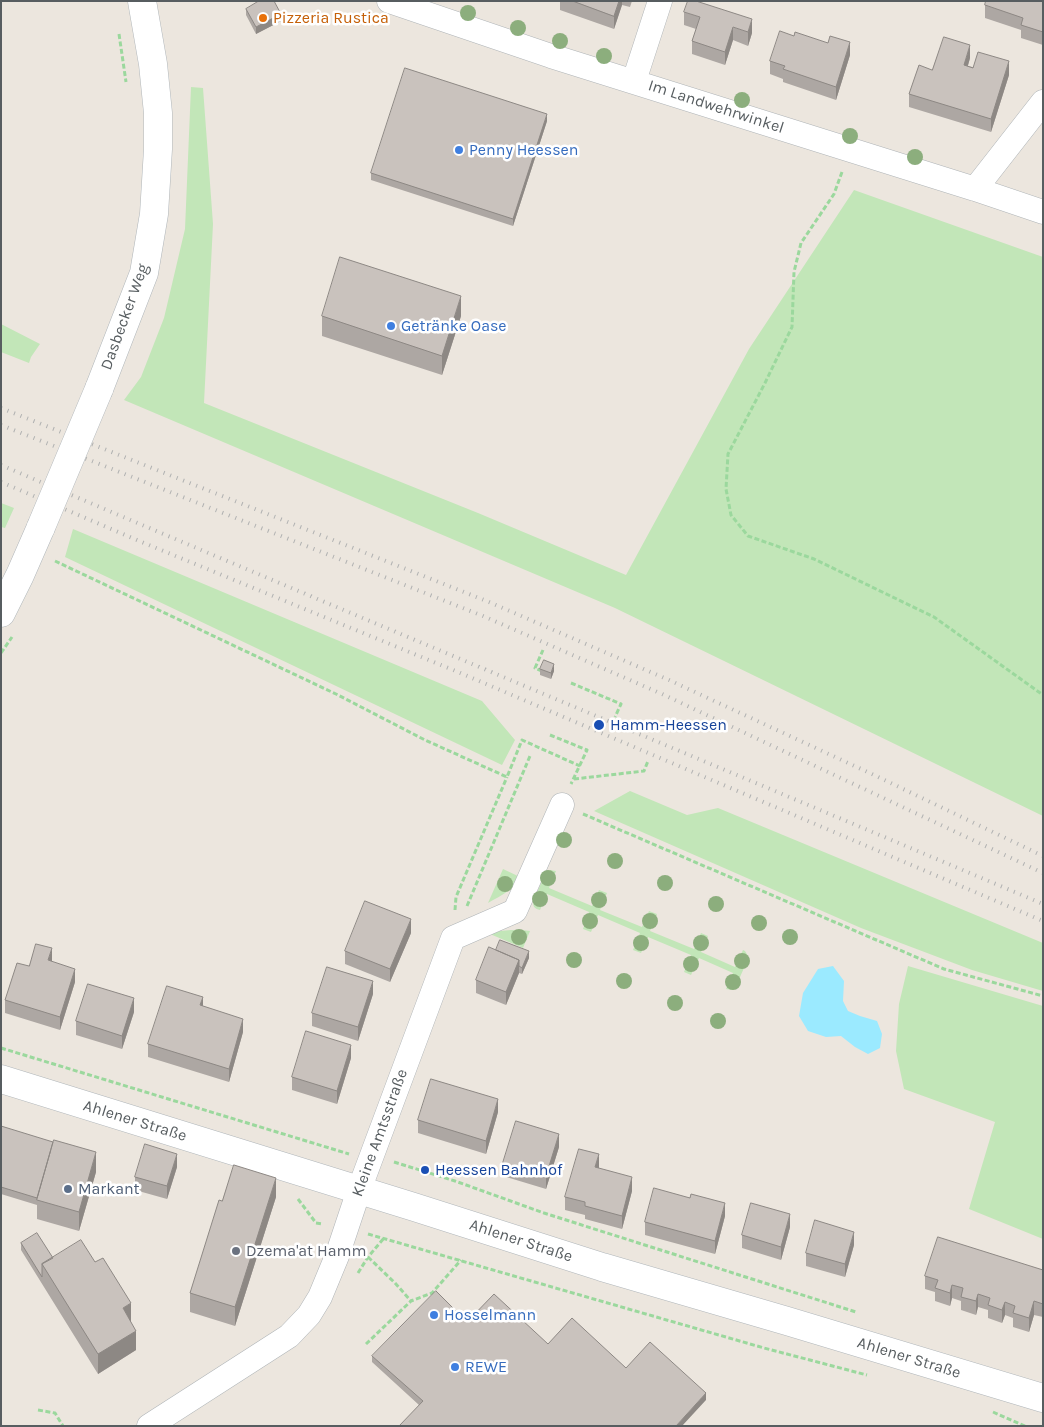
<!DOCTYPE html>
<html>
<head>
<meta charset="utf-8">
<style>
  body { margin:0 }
  #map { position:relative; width:1044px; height:1427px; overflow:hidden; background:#ece6de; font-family:Karla,sans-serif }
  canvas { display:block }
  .frame { position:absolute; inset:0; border:2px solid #575d60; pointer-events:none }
</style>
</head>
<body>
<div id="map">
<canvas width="1044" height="1427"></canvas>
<div class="frame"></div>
</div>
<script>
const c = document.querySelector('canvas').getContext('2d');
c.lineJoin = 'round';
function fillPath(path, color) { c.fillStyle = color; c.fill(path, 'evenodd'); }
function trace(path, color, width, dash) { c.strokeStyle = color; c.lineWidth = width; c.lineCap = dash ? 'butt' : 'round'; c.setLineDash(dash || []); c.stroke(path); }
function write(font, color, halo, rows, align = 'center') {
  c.font = font + ' Karla,sans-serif'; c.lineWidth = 5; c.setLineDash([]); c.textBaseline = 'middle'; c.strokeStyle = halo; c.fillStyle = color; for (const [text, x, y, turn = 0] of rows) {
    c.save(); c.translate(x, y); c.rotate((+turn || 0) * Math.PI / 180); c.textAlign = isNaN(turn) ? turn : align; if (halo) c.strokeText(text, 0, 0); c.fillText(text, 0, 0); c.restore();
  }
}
fillPath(new Path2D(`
  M191,87L203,88L213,224L204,403L478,513L626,575L749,349L854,190L1043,257V816L615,608L124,400L141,377L164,318L185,229Z
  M1,324L40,344L31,357L29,363L1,352Z
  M1,503L14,508L5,528L1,527Z
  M73,529L482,701L515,740L502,765L65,557Z
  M630,791L687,815L718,808L1043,943V991L972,970L861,928L594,811Z
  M503,869L520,877C513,890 502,895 488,903Z
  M550,870L556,871L549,888L592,906L599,890L607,893L600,910L642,927L649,911L657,914L650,931L694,949L701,933L708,936L701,952L735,967L743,950L745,951L748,956V959L736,986L732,990L726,989L733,973L699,958L691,975L684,972L691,955L648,937L641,953L633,950L640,933L598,915L591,932L583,929L589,912L547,894L540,910C535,909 533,907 533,902L545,874Z
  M511,930H522L530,931L523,948L490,934L500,931Z
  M908,966L1043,1006V1239L969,1209L995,1122L904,1089L896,1051L899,1004Z`), '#c2e6b8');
fillPath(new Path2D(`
  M833,966L844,981L843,1001L848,1011L860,1016L877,1021L882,1034L880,1048L868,1054L855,1047L841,1036L826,1037L808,1031L799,1016L803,993L818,969Z`), '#9beaff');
const street = new Path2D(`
  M389,1L551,56L975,189L1043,212
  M634,81L660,1
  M975,189L1043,102
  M149,1426L289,1336L309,1315L320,1297L337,1256L359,1190L453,938L515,911L562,805`);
const secondary = new Path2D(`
  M99,389L144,273L154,214L158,149V113L153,64L142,1
  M1,613L20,575L41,527
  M1,1079L414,1207L602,1267L787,1321L1043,1398`);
trace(street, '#afb4b7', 25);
trace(secondary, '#b0b6ba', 29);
trace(new Path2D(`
  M119,34L126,82
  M842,172L834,194L801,243L794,272L792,327L765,383L728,454L726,489L731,515L748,536L814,559L934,617L1043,695
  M55,561L336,694L425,740L507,777L522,740L580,766
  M1,653L12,637
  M542,671L535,668L543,650
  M571,683L621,704L615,717
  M550,735L587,750L571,784
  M574,779L644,771L648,761
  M583,814L944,969L1043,996
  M467,906L530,756
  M455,910L456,897L507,777
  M1,1048L349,1154
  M394,1162L455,1181L544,1213L856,1312
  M298,1199L316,1223L323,1224
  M368,1234L764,1348L867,1375
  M368,1257L395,1283L411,1301
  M358,1273L368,1257L384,1238
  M366,1344L411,1301L432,1293L461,1260
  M38,1410L55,1413L63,1426
  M993,1412L1025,1426`), '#9bd89d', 3, [5, 2.5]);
trace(street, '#fff', 24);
trace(secondary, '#fff', 28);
trace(new Path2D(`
  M1,408L489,602L669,680L874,775L1043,856
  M1,425L483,616L662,694L1043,873
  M1,465C348,613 696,757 1043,904
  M1,482L144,543L458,672L1043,921`), '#b0b1b1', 4, [1, 6]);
const secondaryBridge = new Path2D(`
  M41,527L99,389`);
trace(secondaryBridge, '#b0b6ba', 29, []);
trace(secondaryBridge, '#fff', 28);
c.fillStyle = '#8cae7d';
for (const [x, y] of [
  [468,13],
  [518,28],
  [560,41],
  [604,56],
  [742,100],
  [850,136],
  [915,157],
  [564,840],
  [615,861],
  [548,878],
  [665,883],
  [505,884],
  [540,899],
  [599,900],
  [716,904],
  [590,921],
  [650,921],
  [759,923],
  [519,937],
  [790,937],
  [641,943],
  [701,943],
  [574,960],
  [742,961],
  [691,964],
  [624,981],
  [733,982],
  [675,1003],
  [718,1021]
]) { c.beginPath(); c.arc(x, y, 8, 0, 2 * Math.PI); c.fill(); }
fillPath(new Path2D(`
  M560,1H632L630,7L622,5L614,29L560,10Z
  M1043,1V45L1021,38V30L985,18V5Z
  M246,9L281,21L256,34L246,15Z
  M684,12L752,33L748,46L733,40L725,65L692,54V41L696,29L684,25Z
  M850,55L836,100L783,82V79L770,74V61Z
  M970,58L968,66L1009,75L991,132L909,107V94L932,70Z
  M547,121L513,226L371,180V173Z
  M322,316H461L442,375L322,336Z
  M540,669L554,671L551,679L540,675Z
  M411,933L390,982L345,964V951Z
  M496,950L529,958L522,974L519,973L506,1005L476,993V980Z
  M52,961L75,982L60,1030L5,1013V1000L29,966Z
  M373,994L358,1041L312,1026V1013Z
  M203,1006L243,1032L229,1082L148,1057V1044Z
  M134,1012L122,1049L76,1035V1021Z
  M351,1058L337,1104L292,1090V1077Z
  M498,1112L486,1154L418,1133V1120Z
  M1,1126L96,1172L79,1231L37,1219V1205L1,1194Z
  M559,1147L546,1189L503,1176V1163Z
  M177,1167L167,1199L135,1190V1177Z
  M599,1168L632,1191L622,1229L585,1219V1215L565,1210V1197Z
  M276,1197L235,1326L190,1312V1293L222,1201Z
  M690,1198L725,1216L715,1254L645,1235V1222Z
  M790,1227L781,1260L742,1248V1235Z
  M21,1243L53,1258L131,1322L136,1350L98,1374L21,1250Z
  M854,1245L845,1277L806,1266V1253Z
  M1043,1270V1317L1034,1315L1029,1332L1013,1327V1318L1005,1315L1002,1323L988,1318V1310L978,1307L976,1315L961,1310V1301L952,1298L950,1306L935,1301V1292L925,1289V1276Z
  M467,1322L548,1344L626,1368L706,1400L419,1405L372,1362V1356Z`), '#ada7a3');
fillPath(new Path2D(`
  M619,1H622V5L614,29V16Z
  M281,14V21L256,34V27Z
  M752,19V33L748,46V32Z
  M733,27V40L725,65V52Z
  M850,42V55L836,100V87Z
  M970,45V58L964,78V65Z
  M1009,61V75L991,132V119Z
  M547,114V121L513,226V219Z
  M461,296V316L442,375V356Z
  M554,664V671L551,679V673Z
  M411,919V933L390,982V969Z
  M52,948V962L48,960Z
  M529,951V958L522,974V968Z
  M519,960V973L506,1005V992Z
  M75,969V982L60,1030V1017Z
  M373,981V994L358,1041V1027Z
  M203,997V1010L200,1005Z
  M134,998V1012L122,1049V1036Z
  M243,1019V1032L229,1082V1069Z
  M351,1045V1058L337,1104V1091Z
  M498,1099V1112L486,1154V1141Z
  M559,1134V1147L546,1189V1176Z
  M96,1152V1172L79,1231V1212Z
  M177,1154V1167L167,1199V1186Z
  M599,1154V1168L595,1180V1167Z
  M632,1177V1191L622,1229V1216Z
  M276,1178V1197L235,1326V1307Z
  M725,1203V1216L715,1254V1241Z
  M790,1214V1227L781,1260V1247Z
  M854,1232V1245L845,1277V1264Z
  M952,1285V1298L950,1306V1293Z
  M978,1294V1307L976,1315V1301Z
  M1034,1301V1315L1029,1332V1318Z
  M1005,1302V1315L1002,1323V1310Z
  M131,1303V1323L123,1308Z
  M136,1331V1350L98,1374V1354Z
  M706,1393V1400L682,1426H676Z`), '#8d8884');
const building = new Path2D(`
  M259,1H274L281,14L256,27L246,9Z
  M573,1H619L614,16Z
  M688,1H696L752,19L748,32L733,27L725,52L692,41L700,17L684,12Z
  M986,1H1043V32L1021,25L1023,18L985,5Z
  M780,31L794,36L795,32L828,43L830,36L850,42L836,87L783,69L785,66L770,61Z
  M944,37L970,45L964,65L973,68L978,52L1009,61L991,119L909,94L919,65L932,70Z
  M405,68L547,114L513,219L371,173Z
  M340,257L461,296L442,356L322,316Z
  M544,660L554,664L551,673L540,669Z
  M365,901L411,919L390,969L345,951Z
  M500,940L529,951L522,968L519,966V960L496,950Z
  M36,944L52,948L48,960L75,969L60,1017L5,1000L17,963L29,966Z
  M489,947L519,960L506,992L476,980Z
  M327,967L373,981L358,1027L312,1013Z
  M88,984L134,998L122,1036L76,1021Z
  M167,986L203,997L200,1005L243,1019L229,1069L148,1044Z
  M306,1031L351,1045L337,1091L292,1077Z
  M431,1079L498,1099L486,1141L418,1120Z
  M516,1121L559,1134L546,1176L503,1163Z
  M1,1126L53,1142L37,1198L1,1187Z
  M54,1140L96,1152L79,1212L37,1200Z
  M145,1144L177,1154L167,1186L135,1177Z
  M579,1149L599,1154L595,1167L632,1177L622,1216L585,1206V1202L565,1197Z
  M234,1165L276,1178L235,1307L190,1293L219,1200L222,1201Z
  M654,1188L690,1198L691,1194L725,1203L715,1241L645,1222Z
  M751,1203L790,1214L781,1247L742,1235Z
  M815,1220L854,1232L845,1264L806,1253Z
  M37,1233L53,1258L42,1264V1277L21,1243Z
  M938,1237L1043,1270V1304L1034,1301L1029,1318L1013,1313L1015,1306L1005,1302L1002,1310L988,1305L990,1298L978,1294L976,1301L961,1297L963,1288L952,1285L950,1293L935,1288L938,1280L925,1276Z
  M81,1240L95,1262L103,1258L131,1303L123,1308L136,1331L98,1354L42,1264Z
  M436,1291L467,1322L494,1294L548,1344L572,1318L626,1368L650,1342L706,1393L676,1426H399L423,1401L372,1356Z`);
fillPath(building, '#c9c2bd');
trace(building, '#8d8884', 1);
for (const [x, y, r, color] of [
  [263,18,5,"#e8710a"],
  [459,150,5,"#3f7fe0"],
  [391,326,5,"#3f7fe0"],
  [599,725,6,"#1a4fb4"],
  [425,1170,5,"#1a4fb4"],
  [68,1189,5,"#5c6f8a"],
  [236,1251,5,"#6b7280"],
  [434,1315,5,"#3f7fe0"],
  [455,1367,5,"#3f7fe0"]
]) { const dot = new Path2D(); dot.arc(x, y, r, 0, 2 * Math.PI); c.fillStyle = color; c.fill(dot); trace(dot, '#fff', 2); }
write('16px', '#c56008', '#fff', [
  ["Pizzeria Rustica",273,18]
], 'left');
write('16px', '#575d60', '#fff', [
  ["Im Landwehrwinkel",716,107,18],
  ["Dasbecker Weg",125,317,-70],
  ["Ahlener Straße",135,1121,17],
  ["Kleine Amtsstraße",380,1133,-70],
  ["Ahlener Straße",521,1241,18],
  ["Ahlener Straße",909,1358,17]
]);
write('16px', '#366cbe', '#fff', [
  ["Penny Heessen",469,150],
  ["Getränke Oase",401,326],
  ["Hosselmann",444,1315],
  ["REWE",465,1367]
], 'left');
write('16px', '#164399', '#fff', [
  ["Hamm-Heessen",610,725],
  ["Heessen Bahnhof",435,1170]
], 'left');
write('16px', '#4e5e75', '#fff', [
  ["Markant",78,1189]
], 'left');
write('16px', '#5b616d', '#fff', [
  ["Dzema'at Hamm",246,1251]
], 'left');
</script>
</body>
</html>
